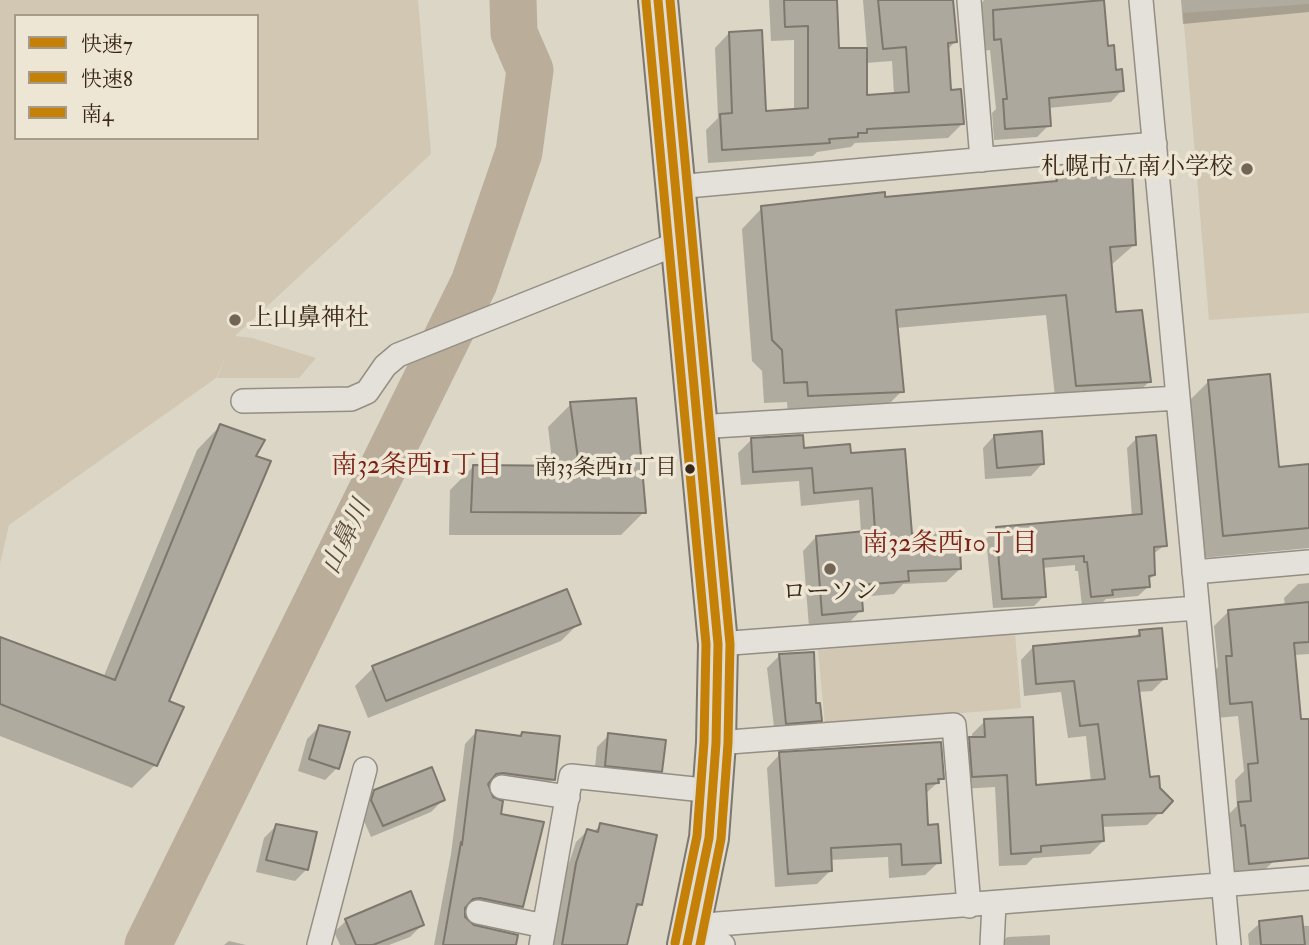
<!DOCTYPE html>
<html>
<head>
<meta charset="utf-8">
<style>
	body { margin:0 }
	#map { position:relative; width:1309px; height:945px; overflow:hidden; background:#dcd6c7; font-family:"IM FELL Double Pica","Noto Serif JP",serif }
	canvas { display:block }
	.legend { position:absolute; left:14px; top:14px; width:245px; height:126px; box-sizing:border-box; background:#eee6d5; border:2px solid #a69a89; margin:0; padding:9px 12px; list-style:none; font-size:21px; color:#3a2818 }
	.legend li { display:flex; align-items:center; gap:14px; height:35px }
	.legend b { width:35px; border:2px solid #a69a89 }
</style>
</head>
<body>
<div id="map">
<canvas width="1309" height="945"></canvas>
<ul class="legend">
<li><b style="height:9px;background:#c48007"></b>快速7</li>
<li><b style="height:9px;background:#c48007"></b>快速8</li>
<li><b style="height:9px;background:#c48007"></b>南4</li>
</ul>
</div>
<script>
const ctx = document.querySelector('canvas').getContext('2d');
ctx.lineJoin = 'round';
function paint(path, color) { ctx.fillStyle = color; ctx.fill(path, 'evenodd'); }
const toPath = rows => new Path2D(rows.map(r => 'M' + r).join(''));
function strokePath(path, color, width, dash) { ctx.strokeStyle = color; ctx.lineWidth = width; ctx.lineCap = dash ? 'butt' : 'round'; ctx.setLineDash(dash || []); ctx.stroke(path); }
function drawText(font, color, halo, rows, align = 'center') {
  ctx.font = font + ' "IM FELL Double Pica","Noto Serif JP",serif'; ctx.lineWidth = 7; ctx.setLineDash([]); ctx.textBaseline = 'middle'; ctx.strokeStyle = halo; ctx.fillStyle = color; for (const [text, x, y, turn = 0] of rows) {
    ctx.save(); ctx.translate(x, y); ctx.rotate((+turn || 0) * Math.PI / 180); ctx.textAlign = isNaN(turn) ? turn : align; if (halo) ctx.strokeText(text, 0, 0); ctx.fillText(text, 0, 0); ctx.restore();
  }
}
const green = toPath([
	[0,0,418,0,431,154,235,336,252,338,316,358,299,378,217,378,227,354,216,378,9,525,0,564],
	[16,16,257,16,257,138,16,138],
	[1309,4,1309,313,1209,320,1183,13],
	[1015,633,1021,708,825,725,818,650]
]);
const shadow = toPath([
	[769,0,835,0,837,50,867,50,863,0,951,0,955,42,946,51,949,92,963,123,948,138,855,143,851,147,817,152,813,156,708,163,706,130,718,118,715,48,729,33,764,113,794,111,794,40,771,41],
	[892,61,894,95,865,97,865,63],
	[984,0,1102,0,1107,48,1122,90,1111,102,1048,108,1049,125,1037,137,994,140,992,113,996,109,990,50,983,51,981,4],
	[1181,0,1309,0,1309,12,1183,24],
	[1057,179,1134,245,1110,266,1114,314,1149,382,1128,402,1056,406,1046,315,896,328,902,391,881,412,788,415,787,402,764,403,762,371,752,361,742,229,762,208,1052,184],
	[1209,381,1277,469,1309,466,1309,548,1201,558,1186,404],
	[571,404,644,512,621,535,449,535,450,490,473,467,553,468,548,427],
	[220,426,253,457,167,702,182,708,155,765,132,788,0,736,0,639,103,678,197,450],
	[994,436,1042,464,1031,476,985,479,983,448],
	[1137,438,1165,545,1152,555,1154,575,1147,581,1148,587,1138,596,1106,599,1101,604,1082,606,1078,571,1075,571,1075,565,1042,568,1044,596,1034,606,993,608,986,539,996,529,1132,517,1127,448],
	[752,439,849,455,910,536,960,569,946,582,903,584,894,594,860,597,861,610,848,624,809,627,803,551,816,537,861,533,859,500,801,506,799,481,741,485,738,453],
	[1309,583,1309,654,1294,655,1299,721,1309,720,1309,843,1274,861,1259,875,1235,877,1231,839,1227,839,1225,818,1237,806,1235,780,1244,771,1238,716,1217,718,1213,672,1218,667,1214,626,1228,612,1285,606,1284,598,1298,584],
	[579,623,561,641,368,718,355,686,373,668],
	[1140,632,1165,678,1152,691,1137,692,1148,779,1171,801,1147,825,1102,827,1103,841,1090,854,1033,858,1026,865,999,866,995,787,960,789,957,752,972,739,972,734,985,721,1035,786,1091,782,1086,736,1068,738,1061,692,1024,696,1021,660,1033,647,1132,639],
	[779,656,815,705,820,720,808,732,775,735,767,668],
	[319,727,337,768,325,780,298,771,307,739],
	[476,732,519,738,522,734,553,779,542,790,487,785,499,816,522,906,510,918,468,909,463,910,463,918,474,927,514,945,434,945,451,854,465,744],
	[609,735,660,771,648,783,594,777,597,747],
	[780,754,943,778,925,794,926,826,939,862,925,875,889,878,888,857,830,860,831,870,817,884,775,887,767,768],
	[375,791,443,800,431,812,371,837,360,812,363,804],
	[601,825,641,904,633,912,625,945,552,945,565,875,576,842,587,831,593,832],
	[276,826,307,869,295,881,256,872,264,838],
	[346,921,422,925,410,937,389,945,340,945,334,932],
	[1260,923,1309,926,1309,945,1249,945,1248,934],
	[1050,935,1050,945,1000,945,1007,937],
	[229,941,246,945,224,945]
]);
const river = toPath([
	[148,945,474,283,519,152,530,70,514,33,513,0]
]);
const building = toPath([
	[784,0,837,0,839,48,867,48,867,95,909,92,906,47,883,49,878,0,953,0,957,42,948,43,951,90,961,89,964,124,867,129,867,133,858,133,858,137,829,139,830,143,722,150,720,114,732,113,729,32,762,30,766,111,808,108,808,26,785,27,784,0],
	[1104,0,1108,46,1114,45,1116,70,1122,69,1124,91,1049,98,1051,126,1005,129,1003,99,1007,99,1001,39,994,40,993,10,1104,0],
	[1132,171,1136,245,1110,247,1116,312,1142,310,1151,382,1076,386,1066,295,896,310,904,392,808,396,807,382,784,383,782,350,772,340,761,206,885,192,885,197,1057,181,1056,177,1132,171],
	[1270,374,1279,467,1309,464,1309,528,1223,536,1208,380,1270,374],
	[636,398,646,513,471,512,473,465,579,466,570,402,636,398],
	[220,424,265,440,256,456,271,461,169,701,184,707,157,766,0,704,0,637,115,680,220,424],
	[1042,431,1044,464,997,468,994,435,1042,431],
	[803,435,804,448,850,444,851,453,905,449,912,534,959,530,961,569,908,571,909,581,861,585,863,611,822,615,816,536,875,530,872,488,814,493,812,468,753,472,751,438,803,435],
	[1156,435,1167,546,1154,547,1155,575,1149,576,1150,587,1112,590,1113,595,1091,597,1087,562,1084,562,1084,556,1043,559,1046,597,1002,599,996,527,1142,514,1136,437,1156,435],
	[567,589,581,624,386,701,372,666,567,589],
	[1309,602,1309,642,1294,643,1301,719,1309,719,1309,858,1249,864,1245,825,1241,826,1238,802,1251,801,1248,764,1258,763,1252,702,1230,704,1226,656,1232,656,1228,610,1309,602],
	[1162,628,1167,679,1138,681,1150,777,1159,776,1160,788,1173,801,1162,813,1102,815,1104,841,1041,846,1041,852,1011,854,1007,775,972,777,969,737,985,737,984,719,1033,717,1036,785,1105,779,1098,724,1080,726,1074,681,1036,684,1033,646,1140,636,1139,630,1162,628],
	[814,652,816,703,820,703,822,721,786,724,779,654,814,652],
	[319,725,350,732,339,769,309,759,319,725],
	[476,730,521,736,522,732,560,736,555,780,503,773,496,774,488,784,493,797,503,801,501,814,544,822,523,907,480,898,473,899,465,908,465,917,474,925,518,935,516,945,443,945,461,842,462,845,476,730],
	[608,733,666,740,662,772,605,766,608,733],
	[941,742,944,779,938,779,939,783,926,784,928,825,938,824,941,863,902,865,901,844,831,848,832,871,788,874,779,752,941,742],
	[432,767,445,800,383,826,371,800,374,790,432,767],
	[600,823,657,835,642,905,637,904,627,945,562,945,576,863,587,829,598,832,600,823],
	[276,824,317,832,308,870,266,860,276,824],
	[411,891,424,925,373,945,356,945,345,919,411,891],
	[1302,916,1305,945,1261,945,1259,921,1302,916]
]);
const minor = toPath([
	[969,0,982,160],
	[1141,0,1229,945],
	[676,187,1155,144],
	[243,401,351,399,367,392,385,366,398,355,681,242],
	[697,427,1178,398],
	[1194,572,1309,562],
	[718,644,1197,608],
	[716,743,954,725,969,906],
	[502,787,568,797],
	[478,912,544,926],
	[692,926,1309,878],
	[692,926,723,945],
	[319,945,365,769],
	[541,945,571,776,713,791],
	[992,945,994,904]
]);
const trunk = toPath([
	[658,0,718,644,716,743,709,838,687,945]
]);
const bus1 = toPath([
	[658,0,718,644,716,743,709,838,687,945]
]);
const bus2 = toPath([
	[646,1,706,644,704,742,697,836,675,943]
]);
const bus3 = toPath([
	[670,0,730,644,728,743,721,839,700,945]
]);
const markers = [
	[1247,169,7,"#736555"],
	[235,320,7,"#736555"],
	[690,469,6,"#3a2818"],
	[830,569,7,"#736555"]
];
const busNames = [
	["南33条西11丁目",677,469]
];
const poiNames = [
	["札幌市立南小学校",1233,169],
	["上山鼻神社",249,320,"left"],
	["ローソン",830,594,"center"]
];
const neighbourhoodNames = [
	["南32条西11丁目",417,467],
	["南32条西10丁目",950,545]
];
const waterNames = [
	["山鼻川",348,538,-64]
];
paint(green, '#d1c7b3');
paint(shadow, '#0003');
strokePath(river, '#baae9a', 47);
paint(building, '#ada89d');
strokePath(building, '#7d776d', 2);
strokePath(minor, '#948e84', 26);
strokePath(trunk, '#7d776d', 42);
strokePath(minor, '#e4e1da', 23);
strokePath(trunk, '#dfdcd4', 38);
strokePath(bus1, '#c48007', 9);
strokePath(bus2, '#c48007', 9);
strokePath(bus3, '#c48007', 9);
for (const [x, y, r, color] of markers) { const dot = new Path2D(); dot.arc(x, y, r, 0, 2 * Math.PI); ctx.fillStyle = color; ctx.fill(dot); strokePath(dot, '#eee6d5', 2.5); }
drawText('22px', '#3a2818', '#eee6d5', busNames, 'right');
drawText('24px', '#3a2818', '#eee6d5', poiNames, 'right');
drawText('26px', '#7a1f14', '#eee6d5', neighbourhoodNames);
drawText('italic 26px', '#5c4b39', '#eee6d5', waterNames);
</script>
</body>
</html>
